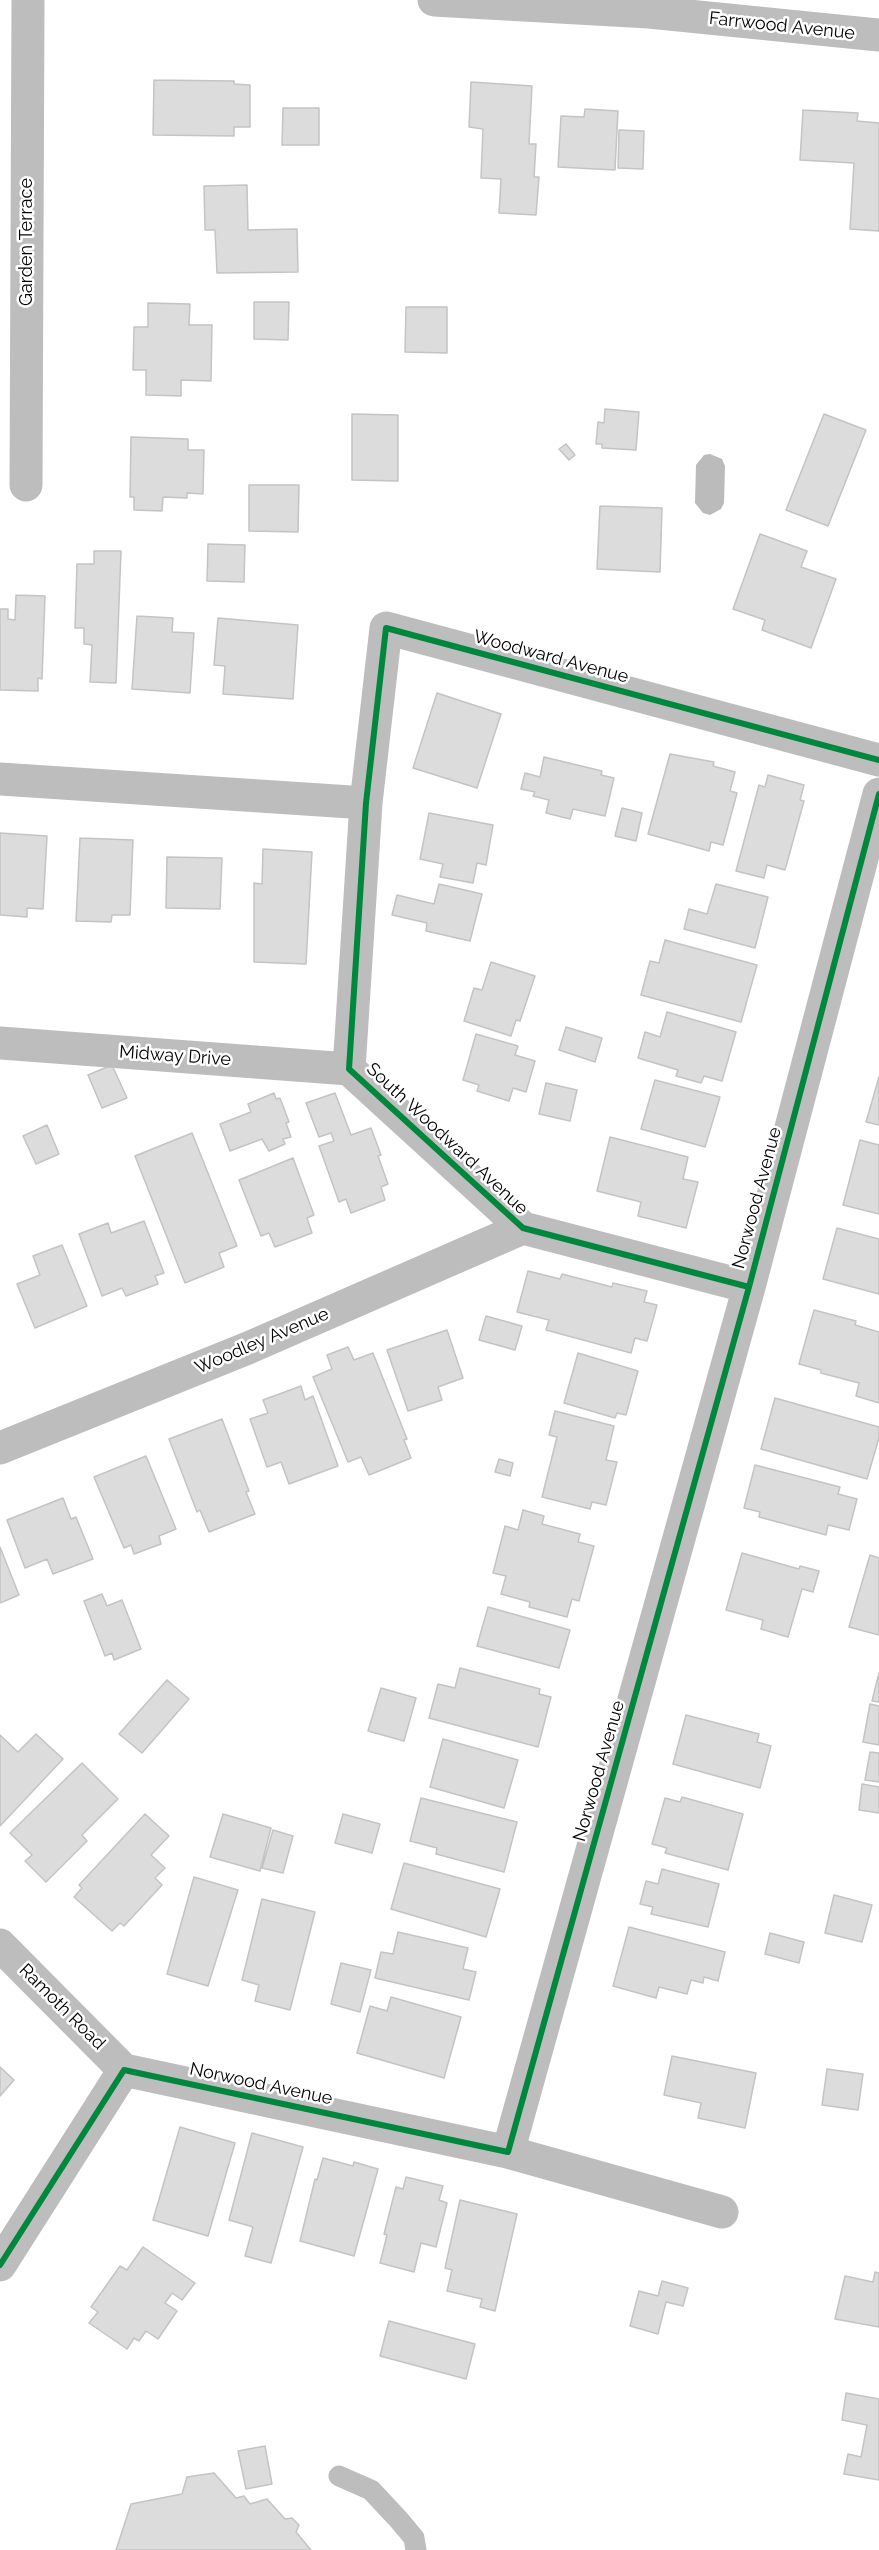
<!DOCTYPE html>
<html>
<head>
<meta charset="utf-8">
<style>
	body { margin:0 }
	canvas { display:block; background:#fff }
</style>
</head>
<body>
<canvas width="879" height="2550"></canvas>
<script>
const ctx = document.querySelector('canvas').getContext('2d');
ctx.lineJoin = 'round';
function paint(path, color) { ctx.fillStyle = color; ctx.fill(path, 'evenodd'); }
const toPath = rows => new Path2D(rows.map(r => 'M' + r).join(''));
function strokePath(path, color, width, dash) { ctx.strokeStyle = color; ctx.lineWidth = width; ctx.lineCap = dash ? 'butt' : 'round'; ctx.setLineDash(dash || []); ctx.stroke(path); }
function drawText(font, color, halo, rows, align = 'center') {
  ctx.font = font + ' Raleway,sans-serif'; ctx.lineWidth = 5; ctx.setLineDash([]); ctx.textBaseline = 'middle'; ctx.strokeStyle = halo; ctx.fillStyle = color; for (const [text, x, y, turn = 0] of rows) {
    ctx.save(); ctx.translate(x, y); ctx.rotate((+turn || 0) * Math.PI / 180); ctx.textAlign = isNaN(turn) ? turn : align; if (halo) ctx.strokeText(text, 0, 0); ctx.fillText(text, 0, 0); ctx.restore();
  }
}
const water = toPath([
	[710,454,722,459,725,466,724,503,721,509,710,515,703,513,695,503,696,465,704,455]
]);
const building = toPath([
	[154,80,234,81,234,84,250,85,250,127,234,127,234,136,153,135,154,80],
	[471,82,532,86,529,144,536,144,534,177,539,177,536,215,499,213,501,179,481,178,483,129,469,127,471,82],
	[283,108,319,108,319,145,282,145,283,108],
	[585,109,618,111,615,170,558,167,561,116,584,117,585,109],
	[803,110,858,113,857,121,879,123,879,231,850,229,854,163,800,160,803,110],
	[619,130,644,131,643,169,618,168,619,130],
	[247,185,248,230,297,229,298,272,217,273,215,230,205,230,204,186,247,185],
	[254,302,289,302,288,340,254,339,254,302],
	[148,303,190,304,189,325,212,325,211,381,181,380,181,396,146,395,146,370,133,370,134,327,148,327,148,303],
	[406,307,447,307,447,353,405,352,406,307],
	[605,409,639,412,636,450,602,448,602,444,596,444,598,422,604,423,605,409],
	[352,414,398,415,398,481,352,480,352,414],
	[824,414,866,430,828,526,786,510,824,414],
	[131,437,188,439,188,450,204,450,203,494,187,493,187,498,163,497,162,511,134,510,134,497,130,497,131,437],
	[566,444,575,455,569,460,559,449,566,444],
	[249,485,299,485,298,532,249,531,249,485],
	[600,506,662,508,660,572,597,569,600,506],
	[760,534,807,551,801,567,836,579,811,648,762,630,765,620,733,609,760,534],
	[208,544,245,545,244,582,207,581,208,544],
	[94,551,121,551,116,683,90,682,92,645,84,644,84,628,75,628,77,564,94,564,94,551],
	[16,595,45,596,42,679,38,678,38,691,0,690,0,609,8,609,8,619,15,620,16,595],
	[137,616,173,618,172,632,194,633,190,693,132,689,137,616],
	[218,618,298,625,293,699,223,694,225,666,214,665,218,618],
	[437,693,501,714,477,788,413,768,437,693],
	[670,754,714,762,713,766,735,772,730,791,737,793,723,845,711,842,709,851,648,834,670,754],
	[544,757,602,771,601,775,614,778,605,816,573,809,570,819,546,813,549,800,533,796,535,792,521,789,525,773,540,777,544,757],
	[768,775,804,785,800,800,804,801,785,870,767,865,764,878,736,871,759,785,765,787,768,775],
	[622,808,642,813,636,841,615,836,622,808],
	[429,813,493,825,486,865,477,863,473,883,440,877,443,864,420,859,429,813],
	[0,833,47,836,43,909,27,908,27,917,0,915,0,833],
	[80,838,133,840,130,915,112,915,111,922,76,921,80,838],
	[263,849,312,852,306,964,254,962,254,883,262,884,263,849],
	[167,857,222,858,220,909,166,908,167,857],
	[439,884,482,894,470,941,426,931,427,923,392,915,397,895,434,904,439,884],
	[716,884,768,897,755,948,684,929,689,909,707,914,716,884],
	[665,940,757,965,741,1022,641,995,650,961,659,963,665,940],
	[491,962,535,976,520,1021,516,1020,511,1036,464,1021,474,988,482,990,491,962],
	[667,1012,736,1032,722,1081,704,1076,701,1083,676,1076,678,1070,638,1058,645,1032,660,1037,667,1012],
	[566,1027,602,1038,595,1062,559,1050,566,1027],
	[476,1034,518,1046,515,1055,535,1061,526,1092,513,1088,509,1101,477,1091,479,1085,463,1080,476,1034],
	[112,1065,127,1098,102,1108,88,1075,112,1065],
	[879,1077,879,1125,866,1122,879,1077],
	[655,1080,720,1097,705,1147,641,1129,655,1080],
	[546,1083,577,1090,570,1121,539,1114,546,1083],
	[274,1093,276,1099,280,1098,289,1122,286,1123,291,1137,283,1139,285,1144,269,1151,262,1139,230,1151,220,1124,251,1112,248,1104,274,1093],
	[335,1093,351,1135,371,1128,381,1155,378,1156,388,1184,381,1187,385,1200,351,1213,346,1199,339,1202,319,1146,334,1141,331,1133,319,1137,306,1103,335,1093],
	[47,1125,59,1154,36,1164,23,1136,47,1125],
	[192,1133,237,1246,219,1253,224,1267,185,1283,135,1156,192,1133],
	[610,1137,688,1157,683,1179,698,1182,686,1228,638,1216,641,1202,597,1191,610,1137],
	[860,1140,879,1145,879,1214,843,1205,860,1140],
	[293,1158,314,1215,307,1218,312,1233,275,1247,269,1233,261,1236,239,1180,293,1158],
	[144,1221,164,1273,155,1276,158,1284,126,1296,122,1288,102,1296,79,1234,108,1223,111,1233,144,1221],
	[837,1228,879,1239,879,1294,823,1279,837,1228],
	[62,1245,87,1306,35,1328,17,1284,40,1275,33,1256,62,1245],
	[528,1271,560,1279,562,1274,612,1287,613,1283,647,1291,644,1302,657,1305,647,1341,635,1338,631,1353,546,1330,549,1320,517,1312,528,1271],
	[814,1310,856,1321,855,1325,879,1332,879,1403,856,1396,859,1383,821,1373,821,1370,799,1364,814,1310],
	[486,1316,522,1326,515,1350,479,1340,486,1316],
	[447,1330,463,1378,438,1387,442,1400,408,1411,387,1350,447,1330],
	[348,1347,354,1360,373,1353,407,1439,404,1440,411,1458,369,1475,361,1457,348,1462,313,1377,332,1369,327,1355,348,1347],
	[578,1353,638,1371,626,1415,617,1413,615,1418,564,1403,578,1353],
	[301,1386,305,1400,313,1396,338,1466,289,1484,281,1462,267,1467,250,1419,268,1413,263,1400,301,1386],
	[775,1398,879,1427,879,1438,867,1479,761,1449,775,1398],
	[555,1411,614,1426,606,1460,617,1462,606,1505,592,1502,590,1509,542,1497,557,1437,549,1435,555,1411],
	[222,1419,249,1491,246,1492,255,1514,209,1532,200,1510,197,1512,169,1439,222,1419],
	[146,1456,176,1529,159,1536,161,1544,134,1554,131,1545,124,1548,94,1477,146,1456],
	[499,1459,513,1463,510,1476,495,1472,499,1459],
	[755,1465,840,1487,838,1494,857,1499,849,1530,828,1525,826,1535,759,1517,760,1512,744,1508,755,1465],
	[63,1498,71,1519,76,1517,93,1559,53,1574,47,1559,25,1568,7,1520,63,1498],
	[523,1510,544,1516,542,1524,580,1534,578,1542,594,1546,579,1601,572,1599,567,1617,529,1607,530,1602,501,1594,506,1576,493,1573,505,1526,518,1530,523,1510],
	[0,1547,19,1595,0,1603,0,1547],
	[742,1553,799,1569,800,1566,819,1571,813,1592,802,1589,788,1637,761,1629,763,1620,726,1610,742,1553],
	[870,1555,879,1558,879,1635,849,1627,870,1555],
	[102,1594,107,1606,122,1600,141,1649,114,1660,112,1653,105,1656,84,1601,102,1594],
	[488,1607,570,1630,559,1668,477,1646,488,1607],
	[460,1668,540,1689,539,1694,551,1697,538,1747,429,1718,438,1684,455,1688,460,1668],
	[879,1673,879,1702,872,1701,879,1673],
	[167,1680,189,1699,142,1753,119,1734,167,1680],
	[381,1688,416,1698,404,1741,368,1731,381,1688],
	[870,1704,879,1706,879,1745,863,1742,870,1704],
	[686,1715,759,1734,757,1742,771,1746,760,1788,673,1764,686,1715],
	[36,1734,63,1759,0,1826,0,1735,18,1752,36,1734],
	[443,1739,518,1760,504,1808,430,1787,443,1739],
	[870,1752,879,1753,879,1782,865,1780,870,1752],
	[82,1763,118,1799,82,1835,87,1841,46,1882,25,1861,32,1855,10,1833,82,1763],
	[862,1784,879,1787,879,1813,859,1810,862,1784],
	[682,1797,743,1814,728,1870,665,1853,667,1848,652,1844,665,1798,680,1802,682,1797],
	[421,1798,517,1822,504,1872,436,1854,437,1848,410,1841,421,1798],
	[145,1814,169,1836,151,1855,165,1868,155,1878,162,1885,124,1926,120,1923,112,1931,74,1897,82,1888,79,1885,145,1814],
	[223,1814,271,1828,260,1871,210,1857,223,1814],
	[343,1814,380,1824,372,1853,335,1843,343,1814],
	[273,1830,293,1836,283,1873,262,1868,273,1830],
	[404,1863,500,1889,486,1937,391,1909,404,1863],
	[662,1869,719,1884,708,1927,651,1914,653,1907,640,1904,646,1881,658,1884,662,1869],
	[194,1877,238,1890,208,1986,167,1974,194,1877],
	[834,1895,872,1905,862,1942,825,1933,834,1895],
	[262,1899,315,1912,290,2010,255,2001,259,1985,242,1980,262,1899],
	[629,1927,725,1952,718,1981,704,1977,703,1983,691,1980,687,1994,659,1987,656,1998,613,1986,629,1927],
	[398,1932,468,1948,463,1969,476,1972,469,2000,375,1978,381,1952,393,1954,398,1932],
	[770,1933,804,1942,799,1963,765,1954,770,1933],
	[341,1963,371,1970,360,2012,331,2004,341,1963],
	[391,1997,461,2017,444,2078,357,2053,370,2006,387,2011,391,1997],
	[672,2056,756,2073,745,2128,698,2118,701,2103,664,2095,672,2056],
	[0,2067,14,2080,0,2096,0,2067],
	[827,2069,863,2074,858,2110,822,2105,827,2069],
	[180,2127,235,2143,208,2236,153,2220,180,2127],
	[252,2133,303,2147,271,2263,245,2256,253,2227,229,2220,252,2133],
	[323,2158,353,2166,354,2162,378,2169,354,2256,300,2241,315,2179,317,2180,323,2158],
	[406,2177,443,2186,439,2200,447,2203,436,2247,421,2243,414,2272,380,2263,387,2235,384,2234,396,2187,403,2189,406,2177],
	[460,2200,517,2214,495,2311,480,2307,482,2299,447,2291,452,2270,445,2268,460,2200],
	[143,2247,195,2283,182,2300,172,2293,165,2303,177,2311,158,2339,146,2331,139,2341,134,2338,127,2349,89,2323,98,2312,91,2307,120,2266,127,2270,143,2247],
	[875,2272,879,2273,879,2327,835,2319,845,2276,873,2282,875,2272],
	[662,2281,688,2288,683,2306,666,2302,658,2334,630,2326,639,2291,658,2296,662,2281],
	[389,2321,475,2344,466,2379,380,2356,389,2321],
	[846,2393,879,2399,879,2480,844,2474,848,2454,861,2457,867,2425,842,2420,846,2393],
	[265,2446,272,2484,246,2489,238,2451,265,2446],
	[214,2473,236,2498,244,2496,250,2504,267,2499,285,2519,292,2518,299,2525,296,2532,311,2550,116,2550,131,2504,182,2494,187,2477,214,2473]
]);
const service = toPath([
	[339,2476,371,2490,399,2520,414,2538,416,2550]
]);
const minor = toPath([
	[434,0,649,12,879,35],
	[26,485,28,0],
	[0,779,366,803],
	[0,1043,349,1069],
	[749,1287,523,1228,349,1069,366,803,386,628,879,760],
	[0,1448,248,1348,523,1228],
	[0,1945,124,2070],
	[508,2152,722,2212],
	[0,2265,124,2070,508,2152,749,1287,879,794]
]);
const cycleway = toPath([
	[749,1287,523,1228,349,1069,366,803,386,628,879,760],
	[0,2265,124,2070,508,2152,749,1287,879,794]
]);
const streetNames = [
	["Farrwood Avenue",782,26,6],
	["Garden Terrace",27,242,-90],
	["Woodward Avenue",551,657,15],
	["Midway Drive",175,1056,4],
	["South Woodward Avenue",447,1139,43],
	["Norwood Avenue",757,1198,-75],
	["Woodley Avenue",262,1341,-23],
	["Norwood Avenue",599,1771,-74],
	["Ramoth Road",62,2007,45],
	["Norwood Avenue",261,2084,12]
];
paint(water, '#bbb');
paint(building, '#dcdcdc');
strokePath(building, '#c4c4c4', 1.5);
strokePath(service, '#bdbdbd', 21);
strokePath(minor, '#bdbdbd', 33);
strokePath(cycleway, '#00873e', 6);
drawText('18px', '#000', '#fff', streetNames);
</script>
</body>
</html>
